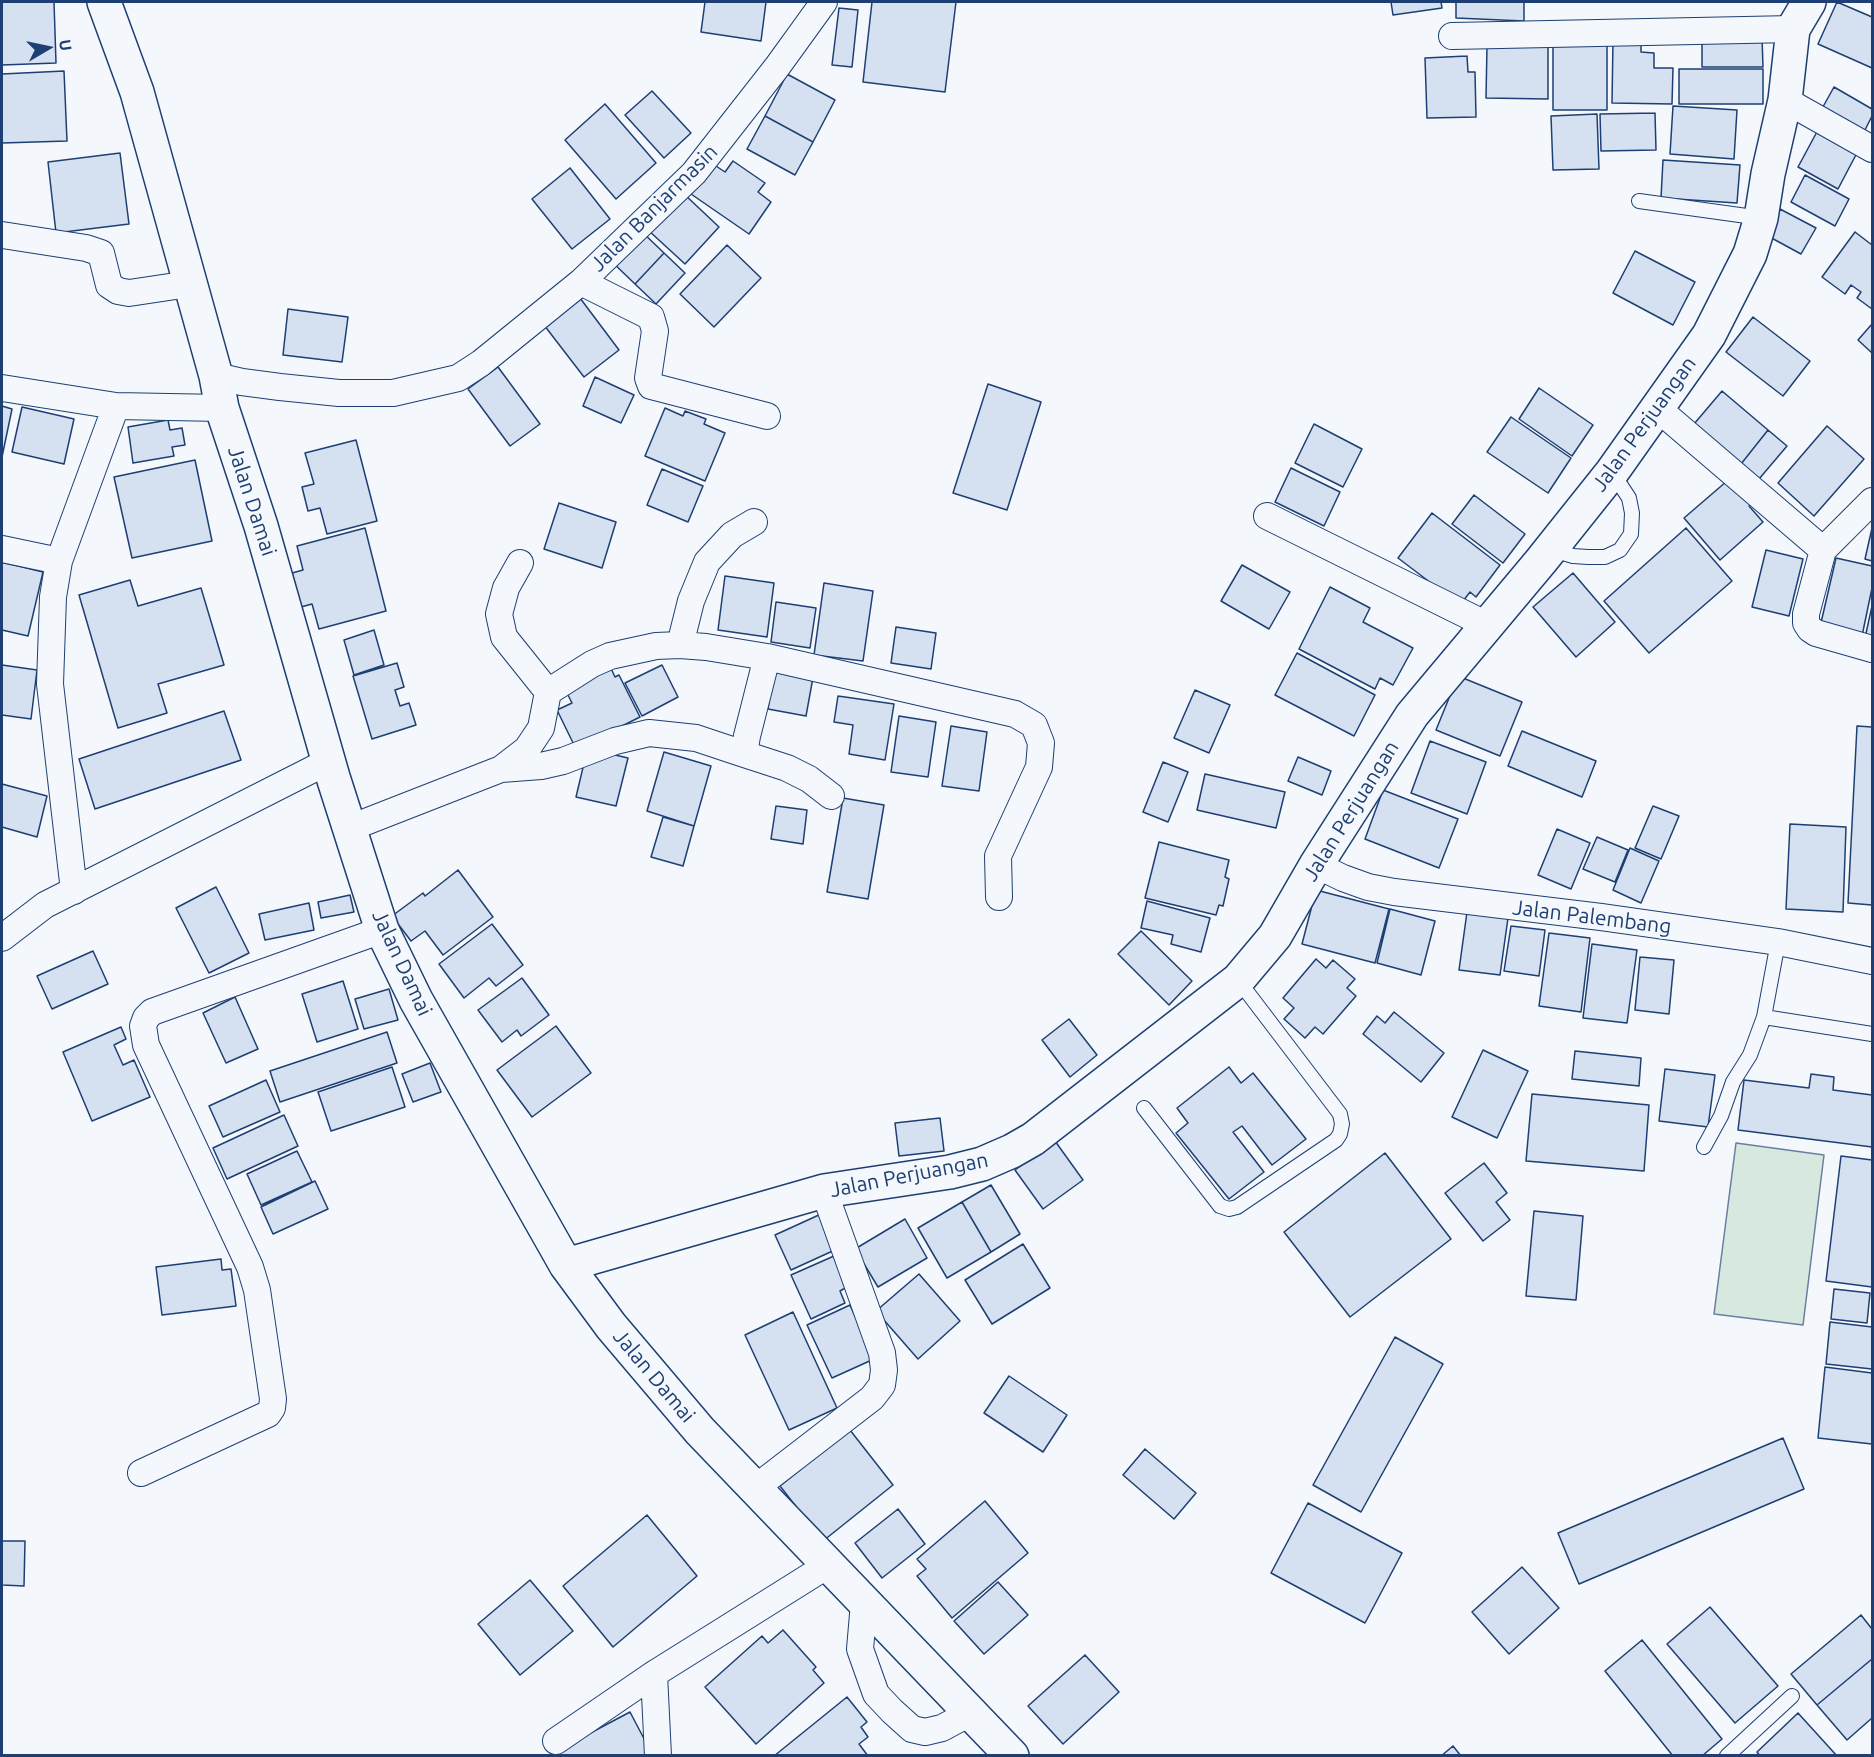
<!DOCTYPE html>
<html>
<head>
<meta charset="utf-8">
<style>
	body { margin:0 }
	#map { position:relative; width:1874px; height:1757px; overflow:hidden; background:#f4f7fb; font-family:Ubuntu,sans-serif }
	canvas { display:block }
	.frame { position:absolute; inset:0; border:3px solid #1d3f73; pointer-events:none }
	.north { position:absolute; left:18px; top:18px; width:60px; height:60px; -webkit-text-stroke:4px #f4f7fb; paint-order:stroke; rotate:81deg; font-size:16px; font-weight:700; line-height:24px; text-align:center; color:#1d3f73 }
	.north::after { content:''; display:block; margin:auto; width:21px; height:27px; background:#1d3f73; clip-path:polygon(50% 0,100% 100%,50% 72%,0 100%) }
</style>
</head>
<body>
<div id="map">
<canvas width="1874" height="1757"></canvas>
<div class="frame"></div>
<div class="north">U</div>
</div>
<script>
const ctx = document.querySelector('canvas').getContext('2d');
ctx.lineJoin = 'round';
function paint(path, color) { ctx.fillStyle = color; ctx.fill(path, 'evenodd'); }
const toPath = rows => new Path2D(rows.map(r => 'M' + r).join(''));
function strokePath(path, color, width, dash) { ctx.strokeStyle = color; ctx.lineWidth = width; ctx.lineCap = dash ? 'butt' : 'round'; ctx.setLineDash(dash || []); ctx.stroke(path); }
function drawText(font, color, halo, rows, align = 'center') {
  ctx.font = font + ' Ubuntu,sans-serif'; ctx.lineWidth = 4.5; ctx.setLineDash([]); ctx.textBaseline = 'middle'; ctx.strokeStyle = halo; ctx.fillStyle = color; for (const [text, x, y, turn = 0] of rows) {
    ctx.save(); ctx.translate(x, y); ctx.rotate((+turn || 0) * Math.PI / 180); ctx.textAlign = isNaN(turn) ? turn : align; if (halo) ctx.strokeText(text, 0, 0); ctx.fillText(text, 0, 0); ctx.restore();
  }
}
const green = toPath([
	[1736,1143,1824,1155,1803,1325,1714,1314,1736,1143]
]);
const building = toPath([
	[2,2,54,2,56,63,2,65,2,2],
	[705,2,766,2,761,41,701,32,705,2],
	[872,2,956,2,945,92,863,82,872,2],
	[1391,2,1441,2,1442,8,1393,15,1391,2],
	[1456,2,1524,2,1524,21,1456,18,1456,2],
	[1837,2,1872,17,1872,68,1818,44,1837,2],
	[839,8,858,10,852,67,832,65,839,8],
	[1702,37,1762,37,1763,67,1702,67,1702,37],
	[1613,40,1641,40,1641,52,1654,53,1654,68,1673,68,1672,104,1612,103,1613,40],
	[1607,43,1607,110,1553,110,1553,44,1607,43],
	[1487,46,1548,47,1548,99,1486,98,1487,46],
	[1467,56,1468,72,1475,72,1476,117,1427,118,1425,58,1467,56],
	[1679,69,1763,69,1763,104,1679,104,1679,69],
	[64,71,67,141,2,143,2,74,64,71],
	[787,74,835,100,813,142,765,116,787,74],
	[1834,87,1872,109,1872,116,1861,138,1819,114,1834,87],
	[652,91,691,133,664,158,625,115,652,91],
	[605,104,656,163,616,199,565,140,605,104],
	[1673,106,1737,110,1734,159,1670,154,1673,106],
	[1655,113,1656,150,1601,151,1600,114,1655,113],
	[1597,114,1599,169,1553,170,1551,116,1597,114],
	[765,116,813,142,795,175,747,149,765,116],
	[1819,128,1859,149,1838,189,1798,167,1819,128],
	[120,153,129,224,56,233,48,162,120,153],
	[1663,160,1740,165,1737,203,1661,198,1663,160],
	[733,161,765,183,758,192,771,202,749,234,691,194,713,164,725,172,733,161],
	[570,168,610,219,572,249,532,199,570,168],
	[1805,175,1849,199,1835,226,1791,202,1805,175],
	[683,193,719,227,685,264,648,230,683,193],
	[1780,209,1816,228,1801,254,1766,235,1780,209],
	[638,228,664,253,635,284,609,259,638,228],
	[1855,232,1872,245,1872,309,1857,298,1861,292,1851,285,1845,294,1822,277,1855,232],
	[727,245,761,278,714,327,680,294,727,245],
	[1635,251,1695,282,1673,325,1613,293,1635,251],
	[664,253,685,273,656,304,635,284,664,253],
	[580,298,619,350,584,377,544,325,580,298],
	[288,309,348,317,342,362,283,355,288,309],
	[1753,317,1810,361,1783,396,1726,352,1753,317],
	[1872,324,1872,353,1858,340,1872,324],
	[498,367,540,424,510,446,468,389,498,367],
	[595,377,634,395,621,423,583,406,595,377],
	[988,384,1041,402,1007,510,953,493,988,384],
	[1539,388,1593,425,1572,456,1519,419,1539,388],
	[1722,391,1768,430,1741,464,1694,424,1722,391],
	[2,406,12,409,2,457,2,406],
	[22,407,74,419,64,464,12,452,22,407],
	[665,408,683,416,685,411,706,419,704,424,725,433,705,481,645,456,665,408],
	[1511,417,1571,458,1548,493,1487,452,1511,417],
	[168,420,170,430,182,428,185,445,172,447,174,456,133,463,128,427,168,420],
	[1314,424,1362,449,1343,487,1295,463,1314,424],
	[1827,426,1864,459,1814,516,1778,483,1827,426],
	[1768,430,1787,446,1759,479,1741,464,1768,430],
	[356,440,377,521,327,534,320,508,308,511,302,487,314,484,305,453,356,440],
	[195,460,212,541,132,558,114,477,195,460],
	[1291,468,1340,492,1324,526,1275,502,1291,468],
	[662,469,703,486,688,522,647,505,662,469],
	[1734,475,1756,501,1749,506,1763,522,1720,560,1684,518,1734,475],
	[1474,495,1525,534,1503,563,1452,524,1474,495],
	[559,503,616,522,602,568,544,549,559,503],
	[1432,513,1500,565,1476,597,1470,592,1460,605,1398,558,1432,513],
	[365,528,386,611,319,629,312,604,301,607,292,573,303,570,297,546,365,528],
	[1686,528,1732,581,1649,653,1604,601,1686,528],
	[1872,528,1872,561,1865,559,1872,528],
	[1766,550,1803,559,1789,616,1752,607,1766,550],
	[1836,558,1872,566,1872,588,1862,636,1820,627,1836,558],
	[2,562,43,572,28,636,2,630,2,562],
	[1242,565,1290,592,1269,629,1221,601,1242,565],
	[1573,573,1615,622,1576,657,1533,607,1573,573],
	[725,576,774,583,767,637,718,630,725,576],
	[130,580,138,606,201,588,224,665,158,684,167,713,118,728,79,595,130,580],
	[824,583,873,591,863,661,814,655,824,583],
	[1330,587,1370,608,1363,622,1413,648,1393,685,1380,678,1375,689,1299,649,1330,587],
	[776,602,816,608,810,648,771,642,776,602],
	[1872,606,1872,639,1865,638,1872,606],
	[896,627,936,633,931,669,891,663,896,627],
	[374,630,384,665,354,675,344,640,374,630],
	[1297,653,1375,695,1354,736,1275,695,1297,653],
	[397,663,404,687,395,690,400,706,409,703,416,725,372,739,353,676,397,663],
	[2,665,37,670,31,719,2,715,2,665],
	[662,665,678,697,642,716,625,683,662,665],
	[775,665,814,672,806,716,768,709,775,665],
	[610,666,615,677,619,675,640,717,576,749,557,710,572,703,565,689,610,666],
	[1458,676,1522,702,1500,756,1436,730,1458,676],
	[1195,690,1230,705,1209,753,1174,738,1195,690],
	[838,696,894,704,885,760,849,754,853,725,834,722,838,696],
	[224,711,241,760,95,809,79,759,224,711],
	[899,716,936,722,928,777,891,772,899,716],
	[951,726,987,732,979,791,942,786,951,726],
	[1857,726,1872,727,1872,905,1848,903,1857,726],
	[1522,731,1596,761,1582,797,1508,766,1522,731],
	[1430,741,1486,762,1467,814,1411,793,1430,741],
	[598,751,628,758,616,806,576,797,585,759,598,751],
	[664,752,711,766,694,826,647,811,664,752],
	[1298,757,1331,771,1322,795,1288,781,1298,757],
	[1163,762,1188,772,1168,822,1143,812,1163,762],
	[1205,774,1285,792,1276,828,1197,810,1205,774],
	[2,784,47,796,37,837,2,827,2,784],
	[1383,790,1458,819,1439,868,1365,839,1383,790],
	[843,798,884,805,868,899,827,892,843,798],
	[776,806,807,810,803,844,771,839,776,806],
	[1653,806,1679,816,1661,859,1635,848,1653,806],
	[663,817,694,826,683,866,651,857,663,817],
	[1790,824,1846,827,1843,912,1786,909,1790,824],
	[1557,829,1590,843,1571,889,1538,875,1557,829],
	[1597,837,1628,850,1615,882,1583,869,1597,837],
	[1159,842,1229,860,1225,877,1229,879,1223,906,1219,905,1216,915,1145,898,1159,842],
	[1630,848,1659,861,1641,903,1613,890,1630,848],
	[458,870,493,917,443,955,425,931,411,941,392,916,423,893,425,896,458,870],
	[216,887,249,953,209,973,176,908,216,887],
	[1316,890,1389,909,1375,963,1302,944,1316,890],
	[350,895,354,912,321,918,318,902,350,895],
	[1147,901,1210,918,1201,952,1171,944,1173,935,1141,928,1147,901],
	[309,903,314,930,265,940,259,914,309,903],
	[1390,909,1435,921,1421,975,1377,963,1390,909],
	[1467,912,1508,918,1500,975,1459,970,1467,912],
	[492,924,523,965,496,986,489,978,464,998,439,964,492,924],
	[1511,926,1545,930,1539,976,1504,971,1511,926],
	[1141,931,1192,981,1169,1005,1118,954,1141,931],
	[1549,933,1590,938,1581,1012,1539,1006,1549,933],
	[1592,944,1637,950,1627,1023,1583,1018,1592,944],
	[93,951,108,984,52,1009,37,976,93,951],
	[1640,957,1674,960,1669,1014,1635,1010,1640,957],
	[1316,959,1326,968,1333,960,1355,979,1347,988,1356,996,1323,1034,1315,1027,1305,1038,1284,1019,1294,1008,1283,998,1316,959],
	[522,978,549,1015,521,1036,517,1030,502,1042,478,1010,522,978],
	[343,981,358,1029,317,1042,302,994,343,981],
	[389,989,398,1020,364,1029,355,999,389,989],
	[235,997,258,1049,226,1063,203,1013,235,997],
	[1394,1012,1444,1053,1421,1082,1363,1034,1377,1016,1385,1023,1394,1012],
	[1069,1019,1097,1055,1070,1077,1042,1040,1069,1019],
	[556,1026,591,1073,532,1117,497,1070,556,1026],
	[121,1027,126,1039,114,1045,123,1065,134,1060,150,1097,92,1121,63,1052,121,1027],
	[387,1032,397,1063,280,1102,270,1071,387,1032],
	[1483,1050,1528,1071,1497,1138,1452,1117,1483,1050],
	[1575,1051,1641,1058,1639,1086,1572,1079,1575,1051],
	[430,1063,441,1092,413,1102,402,1074,430,1063],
	[392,1067,405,1107,331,1131,318,1092,392,1067],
	[1229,1067,1241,1083,1253,1073,1306,1139,1272,1165,1242,1126,1233,1132,1264,1172,1229,1199,1176,1133,1188,1123,1177,1108,1229,1067],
	[1665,1069,1715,1075,1708,1127,1659,1121,1665,1069],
	[1811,1074,1834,1077,1833,1090,1872,1095,1872,1147,1738,1130,1744,1080,1809,1088,1811,1074],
	[266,1080,280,1112,223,1137,209,1106,266,1080],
	[1532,1094,1649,1105,1644,1171,1526,1161,1532,1094],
	[284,1115,298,1146,227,1179,213,1148,284,1115],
	[940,1118,944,1151,899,1156,895,1123,940,1118],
	[1055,1141,1083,1180,1043,1209,1015,1170,1055,1141],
	[297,1151,312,1182,261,1205,247,1174,297,1151],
	[1385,1153,1451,1239,1350,1317,1284,1232,1385,1153],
	[1841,1156,1872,1160,1872,1287,1826,1281,1841,1156],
	[1484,1163,1507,1193,1496,1202,1510,1220,1483,1241,1445,1193,1484,1163],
	[315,1181,328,1209,273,1234,261,1207,315,1181],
	[991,1185,1020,1234,991,1252,962,1202,991,1185],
	[962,1202,991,1252,947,1278,918,1228,962,1202],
	[1534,1211,1583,1216,1576,1300,1526,1296,1534,1211],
	[821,1214,837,1249,791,1270,775,1235,821,1214],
	[905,1219,927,1258,878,1287,855,1249,905,1219],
	[1023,1244,1050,1288,992,1324,965,1280,1023,1244],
	[834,1256,847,1287,840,1291,845,1303,811,1319,791,1275,834,1256],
	[221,1259,222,1270,231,1269,236,1306,162,1315,156,1267,221,1259],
	[919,1274,960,1321,918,1359,876,1311,919,1274],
	[1834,1289,1870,1293,1867,1323,1831,1319,1834,1289],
	[850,1305,874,1359,832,1378,807,1325,850,1305],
	[793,1312,837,1408,789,1430,745,1335,793,1312],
	[1830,1322,1872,1327,1872,1369,1826,1364,1830,1322],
	[1395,1337,1443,1364,1361,1512,1313,1485,1395,1337],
	[1825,1367,1872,1373,1872,1444,1818,1438,1825,1367],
	[1009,1376,1067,1415,1043,1452,984,1413,1009,1376],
	[850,1430,893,1485,823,1541,780,1486,850,1430],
	[1783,1438,1804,1489,1579,1584,1558,1533,1783,1438],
	[1145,1449,1196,1493,1174,1519,1123,1475,1145,1449],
	[985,1501,1028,1553,952,1618,917,1576,926,1569,917,1559,985,1501],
	[1308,1503,1402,1553,1365,1623,1271,1573,1308,1503],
	[898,1509,925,1544,882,1578,855,1543,898,1509],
	[647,1515,697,1576,613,1647,563,1586,647,1515],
	[2,1541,25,1541,24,1586,2,1585,2,1541],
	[1522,1567,1559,1608,1509,1654,1472,1612,1522,1567],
	[530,1580,573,1631,520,1675,478,1624,530,1580],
	[998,1582,1028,1615,984,1654,954,1621,998,1582],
	[1710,1607,1778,1686,1735,1723,1667,1644,1710,1607],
	[1861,1615,1872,1629,1872,1659,1817,1705,1791,1674,1861,1615],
	[783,1630,816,1667,813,1670,824,1683,756,1744,705,1687,762,1636,768,1643,783,1630],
	[1642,1640,1722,1739,1702,1756,1673,1756,1605,1671,1642,1640],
	[1085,1655,1119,1692,1063,1744,1028,1706,1085,1655],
	[1872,1659,1872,1718,1847,1740,1817,1705,1872,1659],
	[847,1697,867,1722,861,1727,868,1737,859,1744,868,1756,774,1756,847,1697],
	[630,1712,651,1752,643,1756,547,1756,630,1712],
	[1798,1713,1837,1756,1760,1756,1757,1752,1798,1713],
	[1453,1746,1461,1756,1441,1756,1453,1746]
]);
const lane = toPath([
	[1639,201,1761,218],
	[1550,549,1573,556,1588,557,1605,557,1620,550,1631,534,1632,513,1629,498,1612,472],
	[1764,1017,1872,1034],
	[1144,1108,1220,1206,1229,1209,1237,1207,1336,1140,1340,1134,1342,1124,1340,1114,1238,980],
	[1704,1147,1721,1116,1733,1082,1750,1055,1764,1017,1778,942],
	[1727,1756,1792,1696]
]);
const street = toPath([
	[1452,36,1793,29],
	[1785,100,1872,149],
	[2,235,86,248,101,253,109,285,118,291,129,293,189,284],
	[581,282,651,317,655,331,648,378,651,386,767,416],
	[216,376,242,382,280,387,339,393,393,393,458,378,481,363,581,282,694,173,777,67,824,2],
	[2,388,116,406,222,408],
	[1657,408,1823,550,1806,614,1806,623,1810,629,1816,633,1872,649],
	[1267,516,1487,625],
	[2,549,59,561],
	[1823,550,1872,501],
	[520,563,506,588,499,614,504,637,548,692],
	[680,645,691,601,707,562,732,535,754,522],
	[767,657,747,736,744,754,787,768,809,779,831,796],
	[501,769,541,766,563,761,615,741,649,733,696,738,744,754],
	[350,828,501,769,527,749,541,728,548,692,592,664,610,656,656,646,680,645,706,647,767,657,1015,714,1034,725,1041,743,1039,767,998,856,999,897],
	[1316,865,1343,878,1368,887,1394,892,1601,917,1778,942,1872,961],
	[74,891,50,684,53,597,59,561,116,406],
	[2,938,45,905,329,761],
	[141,1473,268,1414,272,1408,273,1399,257,1290,250,1267,146,1045,143,1026,146,1018,152,1012,382,930],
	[754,1489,872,1398,882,1385,884,1370,882,1353,824,1191],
	[864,1603,860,1649,876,1694,892,1711,912,1729,925,1732,942,1728,970,1713],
	[654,1674,658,1756],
	[556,1741,654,1674,828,1565]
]);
const secondary = toPath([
	[104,2,137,92,216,376,222,408,261,526,333,777,382,930,416,1000,566,1265,611,1326,700,1431,1012,1756],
	[566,1265,824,1191,950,1172,982,1164,1012,1151,1033,1139,1238,980,1275,936,1316,865,1412,715,1541,561,1612,472,1709,335,1750,254,1761,218,1768,174,1785,100,1793,29,1809,2]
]);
const streetNames = [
	["Jalan Banjarmasin",654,208,-45],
	["Jalan Perjuangan",1644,424,-54],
	["Jalan Damai",252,501,72],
	["Jalan Perjuangan",1351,811,-58],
	["Jalan Palembang",1592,917,7],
	["Jalan Damai",402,963,65],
	["Jalan Perjuangan",909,1175,-11],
	["Jalan Damai",654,1376,50]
];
paint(green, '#d7e8df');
strokePath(green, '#687fa3', 1.5);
paint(building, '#d5e0f0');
strokePath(building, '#1d3f73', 1.5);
strokePath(lane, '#1d3f73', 16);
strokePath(street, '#1d3f73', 28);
strokePath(secondary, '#1d3f73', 36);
strokePath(lane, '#f4f7fb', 14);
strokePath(street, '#f4f7fb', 26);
strokePath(secondary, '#f4f7fb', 33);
drawText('21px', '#1d3f73', '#f4f7fb', streetNames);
</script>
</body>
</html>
